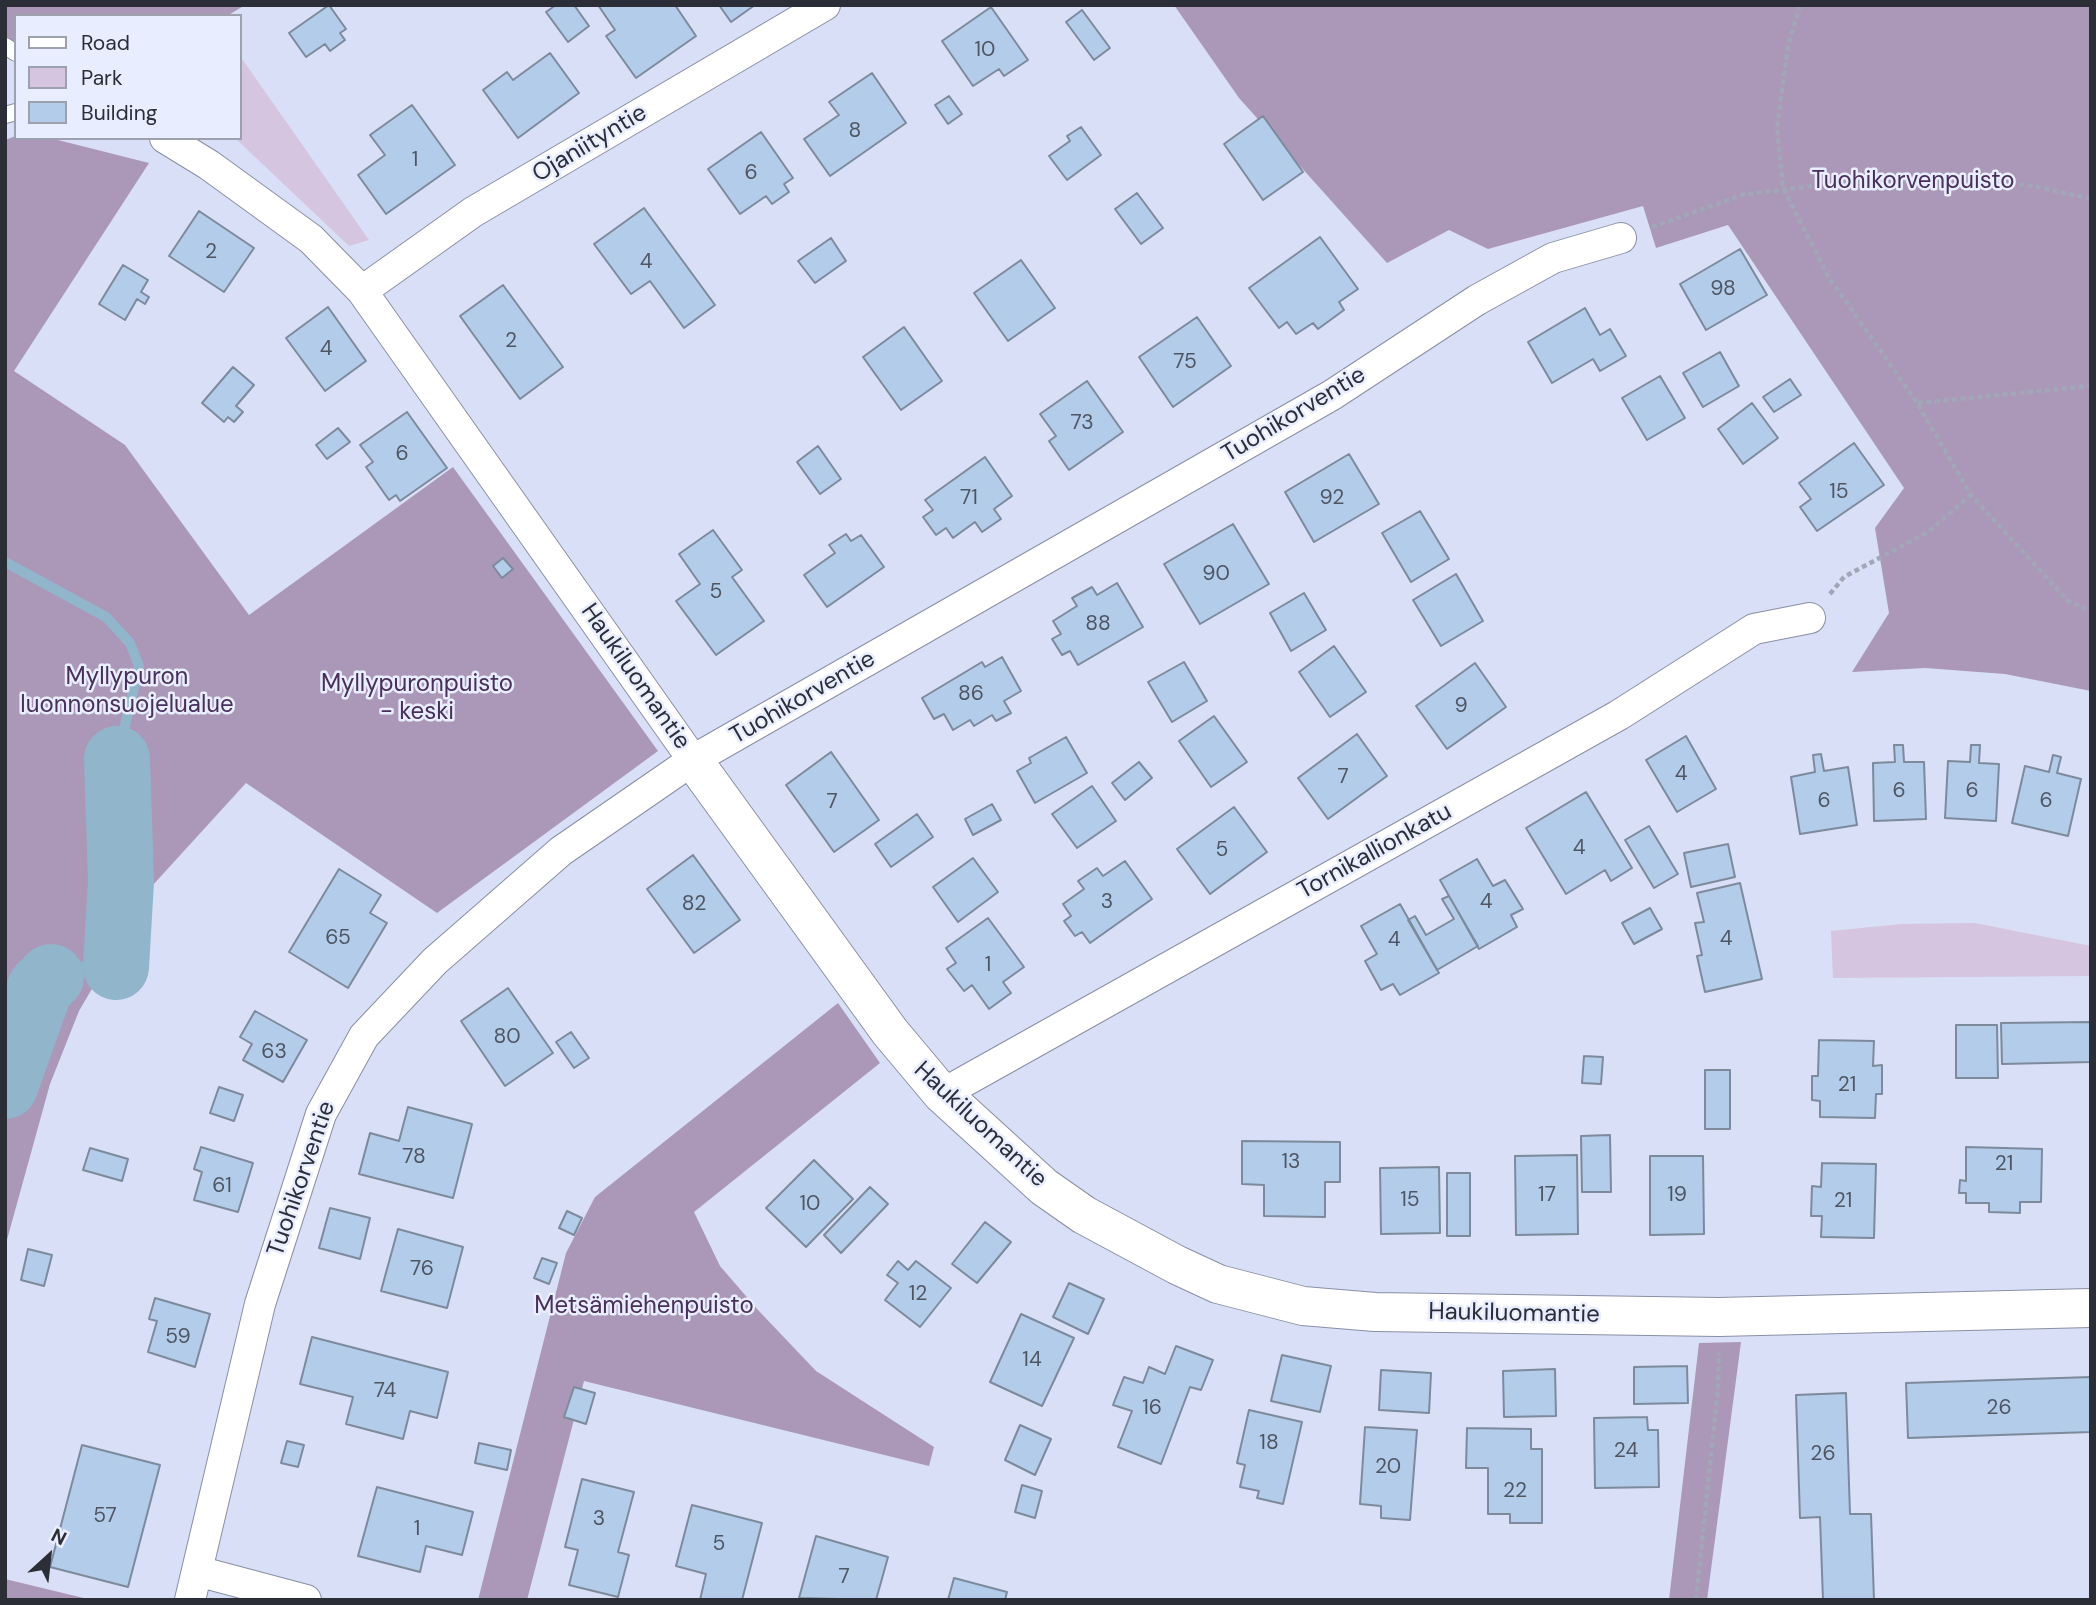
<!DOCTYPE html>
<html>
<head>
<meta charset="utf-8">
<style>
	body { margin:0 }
	#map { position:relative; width:2096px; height:1605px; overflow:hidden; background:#d9dff6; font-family:"DM Sans",sans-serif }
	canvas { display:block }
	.frame { position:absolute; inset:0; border:7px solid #2c2e37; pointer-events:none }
	.legend { position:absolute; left:14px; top:14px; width:228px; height:126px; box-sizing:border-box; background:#e8edff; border:2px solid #9da1af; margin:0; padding:9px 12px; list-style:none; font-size:21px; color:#2c2e37 }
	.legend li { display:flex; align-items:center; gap:14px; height:35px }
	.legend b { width:35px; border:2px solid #9da1af }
	.north { position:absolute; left:14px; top:1521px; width:70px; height:70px; -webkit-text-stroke:5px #e8edff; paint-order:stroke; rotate:27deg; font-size:19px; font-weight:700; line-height:28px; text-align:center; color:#2c2e37 }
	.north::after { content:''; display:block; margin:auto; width:24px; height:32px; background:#2c2e37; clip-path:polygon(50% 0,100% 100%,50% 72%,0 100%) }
</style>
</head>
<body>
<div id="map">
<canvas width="2096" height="1605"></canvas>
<div class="frame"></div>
<ul class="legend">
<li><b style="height:9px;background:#fff"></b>Road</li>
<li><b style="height:19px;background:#d5c5e1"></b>Park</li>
<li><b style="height:19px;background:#b3ccea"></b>Building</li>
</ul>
<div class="north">N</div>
</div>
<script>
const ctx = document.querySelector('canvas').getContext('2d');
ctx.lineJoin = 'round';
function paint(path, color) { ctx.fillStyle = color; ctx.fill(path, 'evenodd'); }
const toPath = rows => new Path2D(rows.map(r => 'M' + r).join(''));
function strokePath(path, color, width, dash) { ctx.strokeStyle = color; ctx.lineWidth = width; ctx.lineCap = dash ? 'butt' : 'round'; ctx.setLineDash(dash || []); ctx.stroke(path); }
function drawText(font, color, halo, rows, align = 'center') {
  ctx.font = font + ' "DM Sans",sans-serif'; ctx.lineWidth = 5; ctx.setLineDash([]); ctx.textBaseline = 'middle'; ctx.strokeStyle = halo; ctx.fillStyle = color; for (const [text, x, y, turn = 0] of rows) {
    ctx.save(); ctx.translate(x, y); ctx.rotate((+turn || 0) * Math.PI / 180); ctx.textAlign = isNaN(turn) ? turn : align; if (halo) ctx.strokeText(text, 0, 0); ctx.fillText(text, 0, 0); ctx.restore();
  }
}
const green = toPath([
	[240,56,247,66,369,240,349,246,235,138,240,138],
	[1975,923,2091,946,2091,976,1833,978,1831,931,1902,924]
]);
const forest = toPath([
	[5,5,245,5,227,16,16,16,16,50,5,54],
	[1174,5,2091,5,2091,691,2005,674,1925,668,1852,672,1889,613,1875,528,1904,488,1728,225,1656,248,1643,206,1488,249,1449,230,1387,263,1239,98],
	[16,136,50,138,149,163,14,371,125,445,249,615,453,467,658,751,437,913,246,783,152,886,79,1011,50,1084,5,1247,5,140],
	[838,1003,880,1063,694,1212,720,1266,758,1310,816,1371,934,1447,929,1466,584,1381,527,1600,478,1600,566,1253,595,1197],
	[1741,1342,1707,1600,1669,1600,1699,1343],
	[5,1579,92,1600,5,1600]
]);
const stream = toPath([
	[5,562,106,617,130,643,139,666,117,759],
	[51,977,67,966,116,967]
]);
const river = toPath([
	[116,967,121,881,117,759],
	[5,1086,40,988,51,977]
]);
const building = toPath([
	[329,5,346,29,340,33,345,40,330,51,325,44,306,57,289,33,329,5],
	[556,5,574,5,589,26,568,42,546,12,556,5],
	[598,5,675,5,696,36,636,78,606,36,615,30,598,5],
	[719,5,755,5,731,22,719,5],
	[991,7,1028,60,1004,76,999,69,973,86,942,41,991,7],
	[1082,10,1110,48,1094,60,1066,22,1082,10],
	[550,53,579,93,518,138,483,90,507,72,513,80,550,53],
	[872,73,906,123,830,176,804,139,839,115,829,102,872,73],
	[949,96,962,114,948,124,935,105,949,96],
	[412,105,455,165,386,214,358,175,385,155,370,135,412,105],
	[1263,116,1303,172,1263,200,1224,144,1263,116],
	[1081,127,1101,155,1067,180,1049,156,1070,141,1067,136,1081,127],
	[761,132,793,178,784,184,789,192,772,204,766,196,740,214,708,169,761,132],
	[1137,193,1163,228,1141,244,1115,209,1137,193],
	[644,208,715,305,684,328,650,281,631,294,594,244,644,208],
	[199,211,254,248,224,292,169,256,199,211],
	[1320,237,1358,289,1339,302,1344,310,1318,329,1313,323,1296,334,1287,322,1279,328,1249,288,1320,237],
	[831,238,846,261,815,283,798,261,831,238],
	[1740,249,1767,295,1706,330,1680,284,1740,249],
	[1021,260,1055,308,1008,341,974,293,1021,260],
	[123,265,148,280,141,292,149,297,145,304,137,299,125,320,99,304,123,265],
	[503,285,563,367,520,399,460,316,503,285],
	[328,307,366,361,325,391,286,338,328,307],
	[1585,308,1600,335,1610,329,1626,356,1600,371,1593,359,1552,383,1528,342,1585,308],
	[1197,317,1231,366,1173,407,1139,357,1197,317],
	[904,327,942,381,901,410,863,357,904,327],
	[1720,352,1739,386,1703,407,1683,373,1720,352],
	[233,367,254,385,236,406,243,412,234,422,228,417,224,422,202,403,233,367],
	[1660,376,1685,418,1647,440,1622,398,1660,376],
	[1790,379,1801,395,1774,412,1763,397,1790,379],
	[1087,381,1123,432,1069,470,1049,441,1056,436,1040,414,1087,381],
	[1752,403,1778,438,1743,464,1718,429,1752,403],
	[407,412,447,468,400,501,396,495,389,500,366,467,373,462,360,445,407,412],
	[338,428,350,442,327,459,316,445,338,428],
	[1854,443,1884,485,1817,531,1800,507,1811,499,1799,483,1854,443],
	[818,446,841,479,820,494,797,462,818,446],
	[1349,454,1379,504,1314,542,1285,492,1349,454],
	[985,457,1012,496,994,509,1001,519,982,532,975,522,953,538,946,528,936,535,923,517,933,510,925,500,985,457],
	[1420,511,1449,559,1411,582,1382,533,1420,511],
	[1233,524,1269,584,1200,624,1164,564,1233,524],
	[713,530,742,570,732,577,764,621,716,655,676,601,700,584,679,554,713,530],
	[846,534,851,541,861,535,884,567,827,607,804,575,835,553,829,545,846,534],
	[503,558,513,569,502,578,493,566,503,558],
	[1456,574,1483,621,1441,646,1413,600,1456,574],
	[1117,583,1143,627,1078,665,1070,651,1062,655,1052,639,1061,634,1053,621,1077,606,1072,598,1092,587,1097,595,1117,583],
	[1304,593,1326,630,1291,651,1270,613,1304,593],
	[1334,646,1366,692,1330,717,1299,672,1334,646],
	[1002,657,1021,691,1004,701,1011,713,996,721,992,715,974,726,970,720,953,730,944,714,934,719,922,698,982,662,985,667,1002,657],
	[1184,662,1207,701,1172,722,1148,682,1184,662],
	[1475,663,1506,707,1447,749,1416,706,1475,663],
	[1214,716,1247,762,1211,787,1179,741,1214,716],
	[1357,734,1387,776,1328,819,1298,778,1357,734],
	[1686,736,1716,789,1677,812,1646,760,1686,736],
	[1066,737,1087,773,1035,803,1017,771,1031,763,1029,758,1066,737],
	[1894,745,1903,745,1904,762,1924,762,1926,819,1874,821,1873,763,1895,762,1894,745],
	[1971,745,1980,745,1979,763,1999,764,1996,821,1945,818,1948,761,1970,762,1971,745],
	[831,752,879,820,834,852,786,785,831,752],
	[1821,754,1824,771,1848,767,1857,825,1800,834,1791,777,1815,772,1813,755,1821,754],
	[2053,755,2061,757,2057,773,2081,779,2068,836,2012,823,2025,766,2049,772,2053,755],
	[1139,762,1152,778,1125,800,1112,783,1139,762],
	[1092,786,1116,821,1077,848,1052,814,1092,786],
	[1586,792,1632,868,1611,881,1605,870,1566,894,1526,828,1586,792],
	[992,804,1001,820,973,835,965,819,992,804],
	[1234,807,1267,852,1210,894,1177,849,1234,807],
	[917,814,933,837,891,867,875,844,917,814],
	[1649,826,1678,874,1654,888,1625,840,1649,826],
	[1728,844,1735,877,1691,887,1684,853,1728,844],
	[693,855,740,920,694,953,647,889,693,855],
	[973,858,998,892,958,922,933,887,973,858],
	[1477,859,1493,886,1505,880,1523,909,1511,915,1517,927,1479,949,1440,880,1477,859],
	[1125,861,1152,899,1090,943,1082,932,1075,936,1064,921,1071,916,1063,904,1084,889,1078,881,1097,868,1103,876,1125,861],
	[339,869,381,895,370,913,387,923,348,988,289,952,339,869],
	[1740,883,1762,979,1705,992,1697,956,1702,955,1695,923,1704,922,1697,893,1740,883],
	[1449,896,1478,946,1437,970,1408,920,1415,916,1426,935,1454,919,1442,899,1449,896],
	[1400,904,1439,973,1400,995,1393,984,1381,990,1365,961,1377,954,1361,926,1400,904],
	[1650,908,1662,929,1634,944,1622,923,1650,908],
	[988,918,1024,967,1003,982,1011,993,989,1009,972,985,964,991,947,969,956,963,946,948,988,918],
	[508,988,553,1053,505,1086,461,1021,508,988],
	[255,1011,307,1040,283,1082,243,1060,252,1044,240,1037,255,1011],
	[2091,1022,2091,1062,2002,1064,2001,1023,2091,1022],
	[1956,1025,1997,1025,1998,1078,1956,1078,1956,1025],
	[571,1032,589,1058,574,1068,556,1042,571,1032],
	[1819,1040,1874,1041,1873,1066,1882,1065,1882,1094,1876,1094,1875,1118,1820,1117,1820,1101,1812,1100,1812,1076,1818,1076,1819,1040],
	[1584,1056,1603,1057,1601,1084,1582,1083,1584,1056],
	[1705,1070,1730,1070,1730,1129,1705,1129,1705,1070],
	[219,1087,243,1095,234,1121,210,1113,219,1087],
	[408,1107,472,1124,453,1198,359,1174,370,1133,399,1141,408,1107],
	[1610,1135,1611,1192,1582,1192,1581,1136,1610,1135],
	[1242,1141,1340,1142,1340,1182,1325,1182,1325,1217,1264,1216,1264,1185,1242,1184,1242,1141],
	[201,1147,253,1163,238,1212,194,1200,202,1172,194,1169,201,1147],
	[1966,1147,2042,1149,2041,1202,2020,1202,2020,1213,1989,1212,1989,1203,1966,1203,1966,1193,1959,1193,1960,1180,1966,1181,1966,1147],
	[90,1148,128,1159,122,1181,83,1170,90,1148],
	[1577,1155,1578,1234,1516,1235,1515,1156,1577,1155],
	[1650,1156,1703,1156,1704,1234,1650,1235,1650,1156],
	[814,1160,853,1199,806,1247,766,1208,814,1160],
	[1822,1163,1876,1164,1874,1238,1821,1237,1822,1216,1811,1216,1812,1186,1821,1187,1822,1163],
	[1439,1167,1440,1233,1381,1234,1380,1168,1439,1167],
	[1447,1173,1470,1173,1470,1236,1447,1236,1447,1173],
	[870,1187,888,1204,841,1253,824,1235,870,1187],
	[330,1208,370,1218,360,1259,319,1248,330,1208],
	[567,1211,582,1218,574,1235,559,1228,567,1211],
	[985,1222,1011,1242,977,1283,952,1264,985,1222],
	[398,1229,463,1247,447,1308,381,1291,398,1229],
	[28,1249,52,1255,44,1286,21,1280,28,1249],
	[542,1258,557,1263,549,1284,534,1278,542,1258],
	[898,1261,908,1270,916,1261,951,1288,920,1327,885,1300,898,1283,887,1275,898,1261],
	[1069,1283,1104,1299,1088,1334,1053,1317,1069,1283],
	[155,1298,210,1314,195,1367,148,1352,157,1321,149,1319,155,1298],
	[1021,1314,1074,1338,1042,1406,990,1382,1021,1314],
	[312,1337,448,1372,437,1418,410,1411,403,1439,346,1424,353,1397,300,1384,312,1337],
	[1176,1346,1213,1360,1201,1390,1190,1387,1161,1464,1118,1447,1132,1411,1113,1405,1124,1377,1143,1383,1149,1367,1165,1374,1176,1346],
	[1282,1355,1331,1366,1320,1412,1271,1401,1282,1355],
	[1687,1366,1688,1403,1634,1404,1634,1367,1687,1366],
	[1555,1369,1556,1416,1504,1417,1503,1371,1555,1369],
	[1381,1370,1431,1373,1429,1413,1379,1410,1381,1370],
	[2091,1377,2091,1432,1908,1438,1906,1383,2091,1377],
	[574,1387,595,1393,586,1424,564,1417,574,1387],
	[1846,1393,1850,1514,1871,1514,1874,1600,1823,1600,1820,1517,1800,1518,1796,1395,1846,1393],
	[1249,1410,1302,1422,1283,1504,1257,1498,1259,1491,1240,1487,1245,1465,1237,1463,1249,1410],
	[1647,1417,1648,1430,1658,1430,1659,1487,1595,1488,1594,1418,1647,1417],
	[1020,1425,1051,1439,1035,1475,1005,1460,1020,1425],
	[1365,1427,1417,1430,1410,1520,1381,1518,1381,1506,1360,1504,1365,1427],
	[1467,1428,1531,1429,1531,1449,1542,1449,1542,1523,1510,1523,1510,1514,1488,1514,1488,1468,1466,1468,1467,1428],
	[287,1441,304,1445,298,1467,281,1463,287,1441],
	[479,1443,511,1450,507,1470,475,1463,479,1443],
	[82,1445,160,1465,128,1587,50,1567,82,1445],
	[582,1479,634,1492,618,1552,629,1555,618,1597,569,1585,578,1550,565,1547,582,1479],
	[1022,1485,1042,1491,1035,1518,1015,1512,1022,1485],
	[377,1487,473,1512,462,1555,426,1546,420,1572,358,1556,377,1487],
	[692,1505,762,1523,742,1600,700,1600,706,1574,676,1566,692,1505],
	[816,1536,888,1557,876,1600,799,1598,816,1536],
	[954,1578,1007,1592,1005,1600,948,1600,954,1578]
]);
const path = toPath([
	[1800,5,1788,45,1777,128,1783,188,1828,276,1917,403,1971,495,2068,601,2091,611],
	[1652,227,1742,195,1834,183,1963,177,2038,187,2091,199],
	[1918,403,2091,386],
	[1830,594,1844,577,1928,532,1971,495],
	[1696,1600,1718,1389,1719,1353]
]);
const service = toPath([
	[5,46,16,53],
	[5,115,16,112]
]);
const minor = toPath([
	[165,138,209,165,311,239,362,291,693,760],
	[362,291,473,212,825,5],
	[942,1094,1619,715,1754,629,1810,618],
	[197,1571,306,1600],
	[190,1600,260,1304,321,1114,364,1036,435,961,561,851,693,760,1332,395,1477,300,1553,258,1621,238]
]);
const tertiary = toPath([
	[693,760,890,1032,942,1094,1044,1187,1084,1215,1177,1265,1218,1284,1303,1306,1375,1312,1719,1317,2091,1308]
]);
const numberNames = [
	["10",985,50],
	["8",855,131],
	["1",415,160],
	["6",751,173],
	["2",211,252],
	["4",646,262],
	["98",1723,289],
	["2",511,341],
	["4",326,349],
	["75",1185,362],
	["73",1082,423],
	["6",402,454],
	["15",1839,492],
	["71",969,498],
	["92",1332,498],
	["90",1216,574],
	["5",716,592],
	["88",1098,624],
	["86",971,694],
	["9",1461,706],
	["4",1681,774],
	["7",1343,777],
	["6",1899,791],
	["6",1972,791],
	["6",1824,801],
	["6",2046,801],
	["7",832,802],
	["4",1579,848],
	["5",1222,850],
	["3",1107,902],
	["4",1486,902],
	["82",694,904],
	["65",338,938],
	["4",1726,939],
	["4",1394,940],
	["1",988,965],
	["80",507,1037],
	["63",274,1052],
	["21",1847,1085],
	["78",414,1157],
	["13",1291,1162],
	["21",2004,1164],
	["61",222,1186],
	["17",1547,1195],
	["19",1677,1195],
	["15",1410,1200],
	["21",1843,1201],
	["10",810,1204],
	["76",422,1269],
	["12",918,1294],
	["59",178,1337],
	["14",1032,1360],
	["74",385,1391],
	["16",1152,1408],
	["26",1999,1408],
	["18",1269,1443],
	["24",1626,1451],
	["26",1823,1454],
	["20",1388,1467],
	["22",1515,1491],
	["57",105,1516],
	["3",599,1519],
	["1",417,1529],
	["5",719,1544],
	["7",844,1577]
];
const streetNames = [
	["Ojaniityntie",590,144,-31],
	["Tuohikorventie",1294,415,-31],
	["Haukiluomantie",635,677,55],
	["Tuohikorventie",803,698,-30],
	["Tornikallionkatu",1375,852,-29],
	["Haukiluomantie",980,1125,43],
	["Tuohikorventie",302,1179,-71],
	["Haukiluomantie",1514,1314,1]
];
const parkNames = [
	["Tuohikorvenpuisto",1913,182],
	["Myllypuron",127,678],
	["luonnonsuojelualue",127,706],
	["Myllypuronpuisto",417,685],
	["- keski",417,713],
	["Metsämiehenpuisto",644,1307]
];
paint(green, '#d5c5e1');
paint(forest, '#ab98b8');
strokePath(stream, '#91b5cb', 10);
strokePath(river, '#91b5cb', 66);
paint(building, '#b3ccea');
strokePath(building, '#7c8a9c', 2);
strokePath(service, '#898fa4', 18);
strokePath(minor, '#898fa4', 32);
strokePath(tertiary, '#898fa4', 40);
strokePath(path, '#a1a6b8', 4.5, [5, 3.5]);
strokePath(service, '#fff', 16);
strokePath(minor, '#fff', 30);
strokePath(tertiary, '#fff', 38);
drawText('21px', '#4e5664', null, numberNames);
drawText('24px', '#2c2e37', '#e8edff', streetNames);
drawText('24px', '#492f5b', '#e8edff', parkNames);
</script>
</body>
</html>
